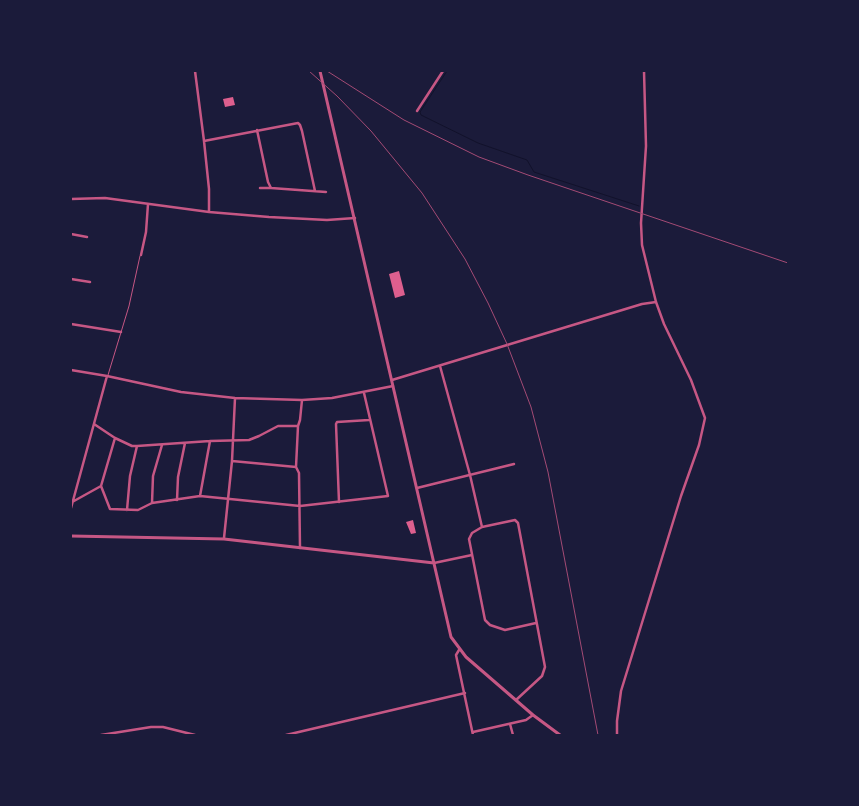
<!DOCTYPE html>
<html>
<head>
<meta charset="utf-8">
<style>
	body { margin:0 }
	#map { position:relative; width:859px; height:806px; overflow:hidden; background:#1b1b3a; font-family:Lora,serif }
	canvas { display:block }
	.frame { position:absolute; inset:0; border:72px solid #1b1b3a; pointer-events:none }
</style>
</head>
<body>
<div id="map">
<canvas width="859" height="806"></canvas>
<div class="frame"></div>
</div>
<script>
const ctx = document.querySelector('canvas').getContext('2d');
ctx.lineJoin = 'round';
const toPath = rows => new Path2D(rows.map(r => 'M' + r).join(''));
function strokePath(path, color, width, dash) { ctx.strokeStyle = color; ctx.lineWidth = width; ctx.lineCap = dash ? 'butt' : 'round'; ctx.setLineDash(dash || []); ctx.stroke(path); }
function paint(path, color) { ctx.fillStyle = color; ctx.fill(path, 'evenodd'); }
const stream = toPath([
	[447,71,420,112,421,115,478,143,527,160,534,172,639,206]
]);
const building = toPath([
	[233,97,235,105,225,107,223,99],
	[399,271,405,295,395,298,389,274],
	[413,520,416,533,411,534,406,522]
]);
const service = toPath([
	[108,375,129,306,140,256]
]);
const minor = toPath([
	[195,71,204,141,209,189,209,212],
	[417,111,443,71],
	[257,130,268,182,271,188,326,192],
	[204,141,298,123,300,125,302,131,315,191],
	[260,188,271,188],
	[71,199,105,198,209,212,269,217,327,220,355,218],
	[71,234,87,237],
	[141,255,146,232,148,204],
	[71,279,90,282],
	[71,324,121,332],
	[440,366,470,475,482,527,472,533,469,539,485,620,490,625,505,630,536,623],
	[71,370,107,376,181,392,235,398,302,400,332,398,393,386],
	[392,380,642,304,656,302],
	[94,424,115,438,132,446,137,446,210,441,249,440,259,436,278,426,298,426],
	[115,438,101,486,110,509,138,510,152,503,200,496,300,506,388,496,364,393],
	[232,461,296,467],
	[417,488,514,464],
	[200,496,210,441],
	[177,500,178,477,185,443],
	[74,501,101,486],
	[339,502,336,424,337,422,369,420],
	[152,503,153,476,162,445],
	[71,508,107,376],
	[127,510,130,476,137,446],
	[482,527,515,520,518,523,545,667,542,676,516,700],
	[224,538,232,461,235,398],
	[300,548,299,473,296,467,298,426,300,420,302,400],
	[434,563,472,555],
	[459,650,456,655,473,735],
	[510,724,513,735],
	[473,732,526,720,533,715],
	[101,735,151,727,163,727,195,735],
	[286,735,465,693],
	[617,735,617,721,621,691,681,496,699,445,705,418,691,380,664,324,656,302,642,245,641,223,646,146,644,71]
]);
const tertiary = toPath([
	[320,71,451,637,466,657,533,715,560,735],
	[71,536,224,539,434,563]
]);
const rail = toPath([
	[309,71,337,96,371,131,422,193,465,259,488,303,507,344,531,407,548,472,598,735],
	[327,71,404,120,479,157,528,175,788,263]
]);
strokePath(stream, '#12122b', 1);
paint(building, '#dd5f8e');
strokePath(service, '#c65784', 1);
strokePath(minor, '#c65784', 2.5);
strokePath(tertiary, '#c65784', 3);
strokePath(rail, '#a44b75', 1);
</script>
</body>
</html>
